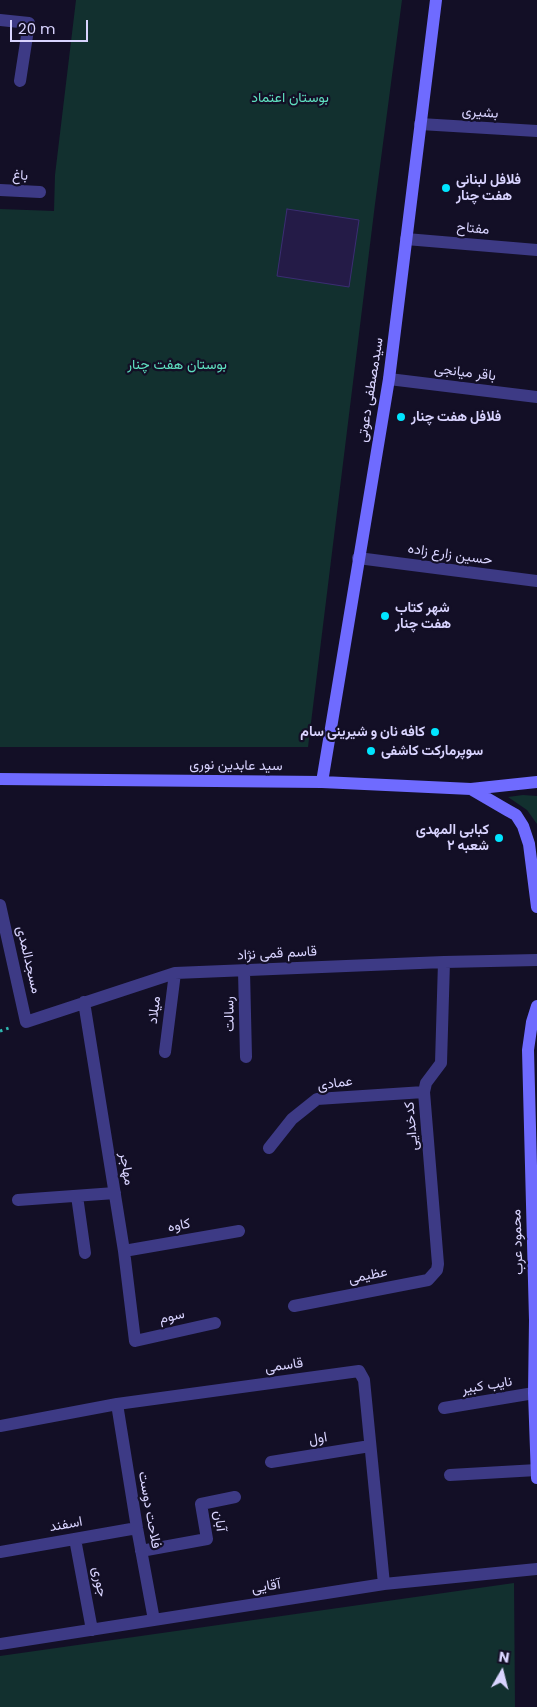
<!DOCTYPE html>
<html>
<head>
<meta charset="utf-8">
<style>
	body { margin:0 }
	#map { position:relative; width:537px; height:1707px; overflow:hidden; background:#130f26; font-family:Poppins,sans-serif }
	canvas { display:block }
	.north { position:absolute; left:477px; top:1647px; width:50px; height:50px; -webkit-text-stroke:4px #130f26; paint-order:stroke; rotate:8deg; font-size:14px; font-weight:700; line-height:20px; text-align:center; color:#d9d4ff }
	.north::after { content:''; display:block; margin:auto; width:18px; height:22px; background:#d9d4ff; clip-path:polygon(50% 0,100% 100%,50% 72%,0 100%) }
	.scale { position:absolute; left:10px; top:20px; width:78px; height:22px; box-sizing:border-box; border:2px solid #d9d4ff; border-top:0; padding-left:6px; font-size:15px; line-height:18px; white-space:nowrap; color:#d9d4ff; -webkit-text-stroke:4px #130f26; paint-order:stroke }
</style>
</head>
<body>
<div id="map">
<canvas width="537" height="1707"></canvas>
<div class="north">N</div>
<div class="scale">20 m</div>
</div>
<script>
const ctx = document.querySelector('canvas').getContext('2d');
ctx.lineJoin = 'round';
function paint(path, color) { ctx.fillStyle = color; ctx.fill(path, 'evenodd'); }
const toPath = rows => new Path2D(rows.map(r => 'M' + r).join(''));
function strokePath(path, color, width, dash) { ctx.strokeStyle = color; ctx.lineWidth = width; ctx.lineCap = dash ? 'butt' : 'round'; ctx.setLineDash(dash || []); ctx.stroke(path); }
function drawText(font, color, halo, rows, align = 'center') {
  ctx.font = font + ' Poppins,Vazirmatn,sans-serif'; ctx.lineWidth = 4.5; ctx.setLineDash([]); ctx.textBaseline = 'middle'; ctx.strokeStyle = halo; ctx.fillStyle = color; for (const [text, x, y, turn = 0] of rows) {
    ctx.save(); ctx.translate(x, y); ctx.rotate((+turn || 0) * Math.PI / 180); ctx.textAlign = isNaN(turn) ? turn : align; if (halo) ctx.strokeText(text, 0, 0); ctx.fillText(text, 0, 0); ctx.restore();
  }
}
const green = toPath([
	[76,0,402,0,375,204,308,747,0,747,0,209,54,211,55,175],
	[523,795,537,796,537,824,527,810,508,797],
	[514,1583,515,1707,0,1707,0,1656]
]);
const building = toPath([
	[287,209,359,220,349,287,277,276,287,209]
]);
const path = toPath([
	[0,1031,9,1028]
]);
const street = toPath([
	[0,20,29,23,20,81],
	[420,124,537,131],
	[0,190,40,192],
	[406,239,537,250],
	[389,379,537,397],
	[358,558,537,581],
	[0,905,26,1022,175,973,444,962,537,960],
	[244,971,246,1057],
	[84,1002,124,1251,135,1341,215,1323],
	[165,1052,175,973],
	[269,1148,292,1119,317,1099,424,1092],
	[77,1196,85,1253],
	[18,1200,115,1193],
	[124,1251,239,1231],
	[294,1306,428,1280,437,1270,438,1264,424,1092,426,1083,441,1063,444,962],
	[117,1404,137,1528,154,1620],
	[444,1408,534,1393],
	[0,1426,117,1404,359,1371,364,1380,384,1584],
	[271,1462,370,1446],
	[450,1475,537,1470],
	[75,1539,92,1630],
	[141,1551,207,1539,201,1504,235,1497],
	[0,1552,137,1528],
	[0,1644,384,1584,537,1569]
]);
const secondary = toPath([
	[0,779,322,782,471,789,537,782],
	[322,782,389,379,436,0],
	[471,789,507,810,516,815,523,826,529,844,537,907],
	[537,1006,532,1022,528,1050,535,1320,534,1393,537,1478]
]);
const markers = [
	[446,188,5,"#00e5ff"],
	[401,417,5,"#00e5ff"],
	[385,616,5,"#00e5ff"],
	[435,732,5,"#00e5ff"],
	[371,751,5,"#00e5ff"],
	[499,838,5,"#00e5ff"]
];
const parkNames = [
	["بوستان اعتماد",290,98],
	["بوستان هفت چنار",177,365]
];
const streetNames = [
	["بشیری",480,113,4],
	["باغ",20,176,2],
	["مفتاح",473,229,5],
	["باقر میانجی",465,373,7],
	["سیدمصطفی دعوتی",371,390,-81],
	["حسین زارع زاده",450,555,8],
	["سید عابدین نوری",236,766,1],
	["قاسم قمی نژاد",277,954,-3],
	["مسجدالمدی",28,960,77],
	["میلاد",155,1010,-83],
	["رسالت",230,1014,-91],
	["عمادی",335,1084,-8],
	["کدخدایی",412,1126,-95],
	["مهاجر",126,1169,81],
	["کاوه",179,1226,-10],
	["محمود عرب",518,1242,-92],
	["عظیمی",368,1276,-11],
	["سوم",172,1317,-13],
	["قاسمی",284,1366,-8],
	["نایب کبیر",487,1386,-9],
	["اول",318,1439,-9],
	["فلاحت دوست",149,1510,80],
	["آبان",219,1521,83],
	["اسفند",66,1525,-10],
	["جوری",99,1582,79],
	["آقایی",266,1587,-9]
];
const poiNames = [
	["فلافل لبنانی",456,180],
	["هفت چنار",456,196],
	["فلافل هفت چنار",411,417],
	["شهر کتاب",395,608],
	["هفت چنار",395,624],
	["کافه نان و شیرینی سام",425,732,"right"],
	["سوپرمارکت کاشفی",381,751],
	["کبابی المهدی",489,830,"right"],
	["شعبه ۲",489,846,"right"]
];
paint(green, '#12302f');
paint(building, '#241b47');
strokePath(building, '#3b2d73', 1);
strokePath(path, '#2fb8b0', 3, [2.5, 4]);
strokePath(street, '#3d3a85', 12);
strokePath(secondary, '#6f6bff', 12);
for (const [x, y, r, color] of markers) { const dot = new Path2D(); dot.arc(x, y, r, 0, 2 * Math.PI); ctx.fillStyle = color; ctx.fill(dot); strokePath(dot, '#130f26', 2); }
drawText('14px', '#5fe0c0', '#130f26', parkNames);
drawText('14px', '#d9d4ff', '#130f26', streetNames);
drawText('bold 14px', '#d9d4ff', '#130f26', poiNames, 'left');
</script>
</body>
</html>
